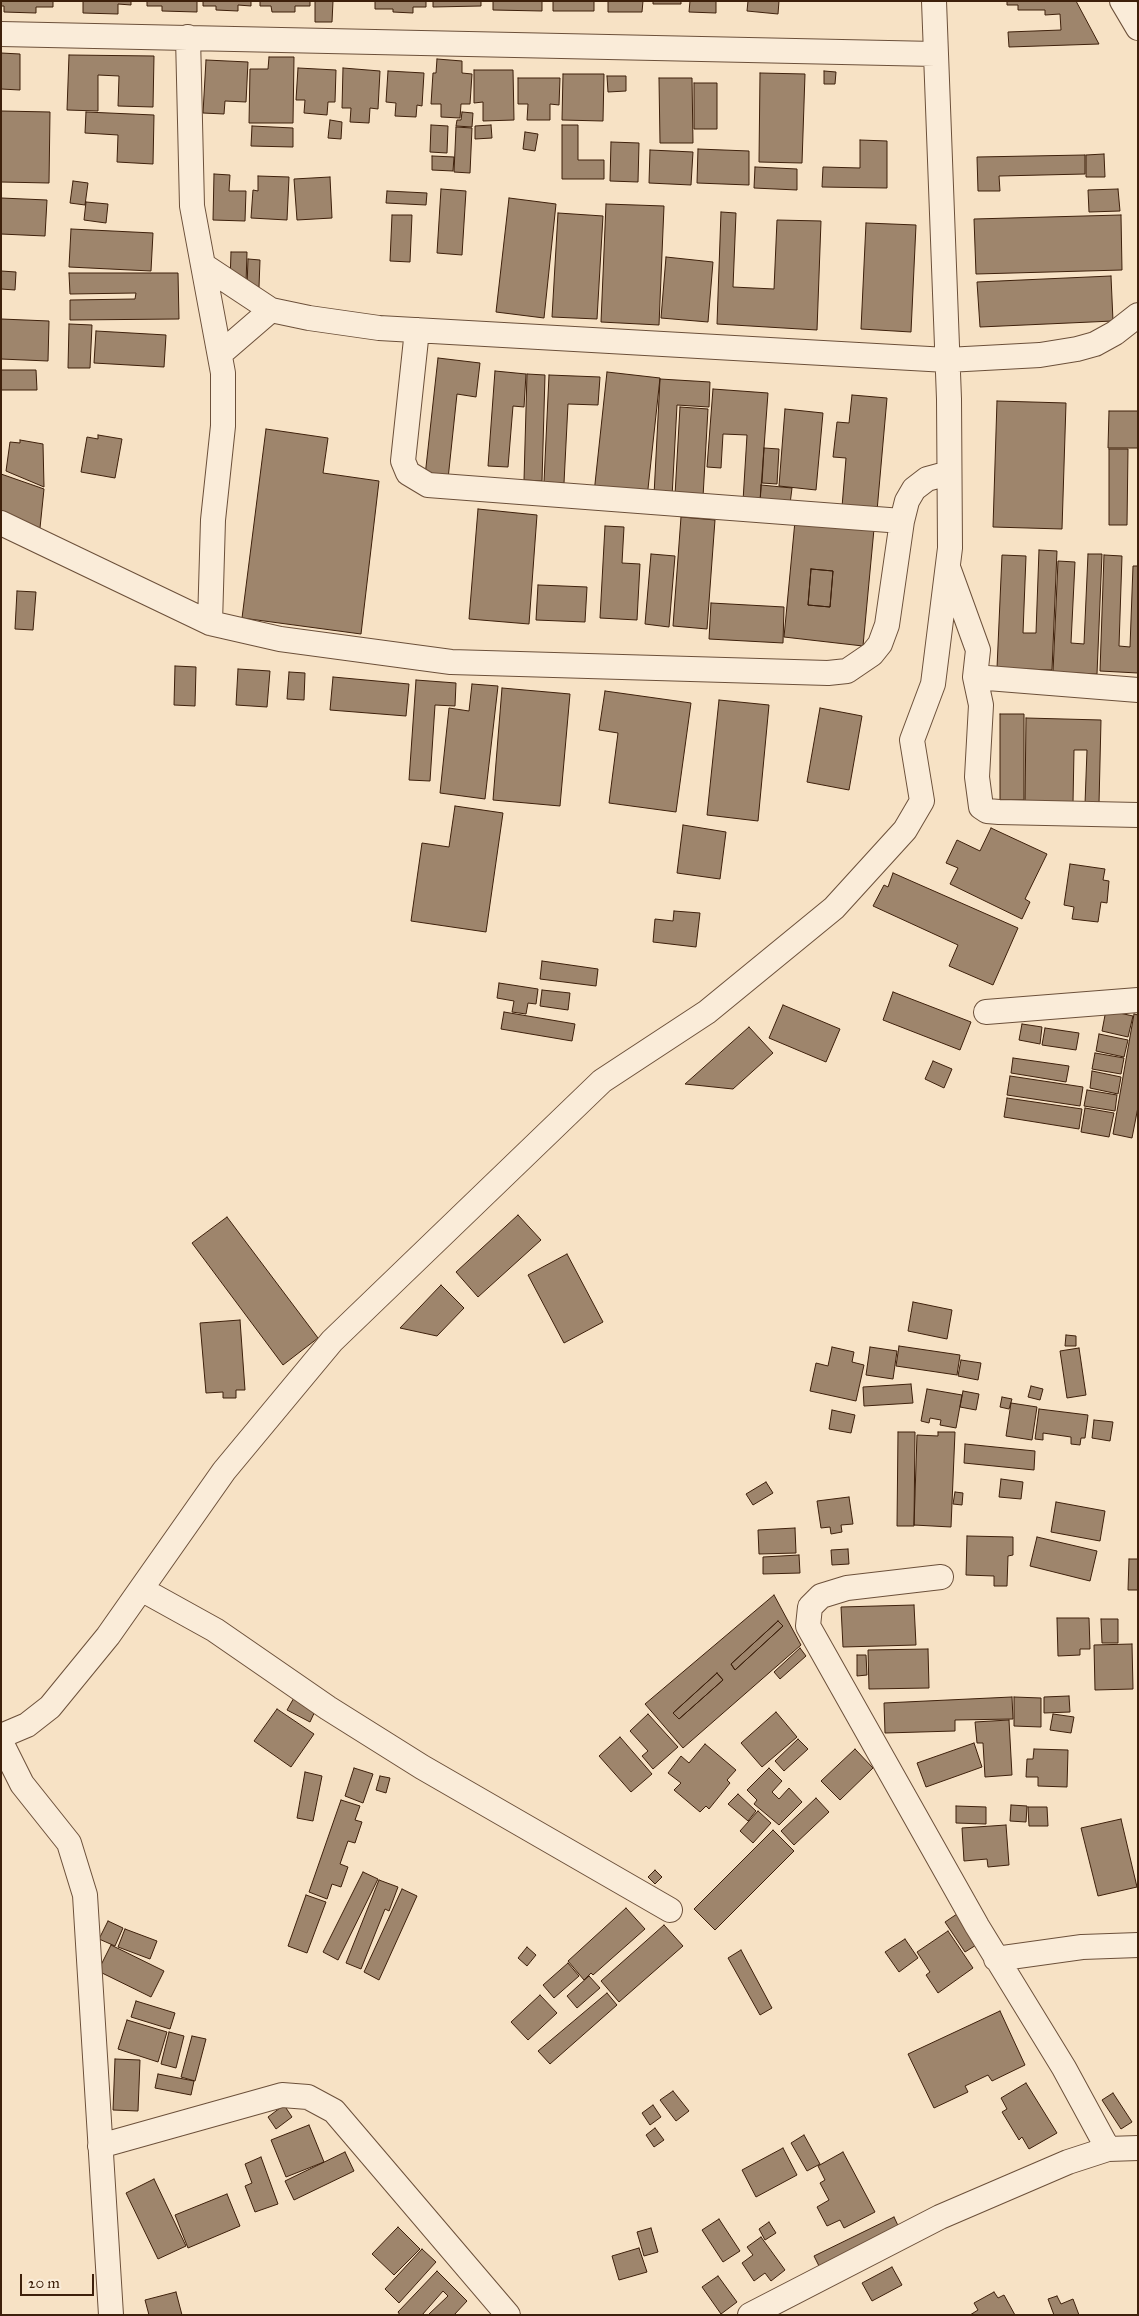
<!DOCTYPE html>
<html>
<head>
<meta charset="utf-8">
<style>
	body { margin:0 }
	#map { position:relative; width:1139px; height:2316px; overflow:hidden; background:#f7e2c5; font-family:"IM FELL Great Primer",serif }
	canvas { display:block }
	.frame { position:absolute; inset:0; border:2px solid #3e200b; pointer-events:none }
	.scale { position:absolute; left:20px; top:2274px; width:74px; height:22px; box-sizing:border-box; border:2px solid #3e200b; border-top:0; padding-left:6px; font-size:15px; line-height:18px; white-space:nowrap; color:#3e200b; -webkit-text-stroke:4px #faecd9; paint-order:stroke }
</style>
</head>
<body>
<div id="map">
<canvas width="1139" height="2316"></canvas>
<div class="frame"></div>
<div class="scale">20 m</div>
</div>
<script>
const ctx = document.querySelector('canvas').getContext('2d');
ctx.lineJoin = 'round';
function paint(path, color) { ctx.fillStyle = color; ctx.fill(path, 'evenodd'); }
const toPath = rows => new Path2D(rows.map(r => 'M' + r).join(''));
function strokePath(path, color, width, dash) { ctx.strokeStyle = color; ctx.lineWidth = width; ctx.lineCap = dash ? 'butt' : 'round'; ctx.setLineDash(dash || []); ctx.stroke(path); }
const building = toPath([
	[1,1,53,1,53,7,36,7,36,13,4,12,4,6,1,6,1,1],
	[83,1,131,1,131,5,118,4,118,14,83,13,83,1],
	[147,1,197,1,197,12,162,11,162,6,147,6,147,1],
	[203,1,251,1,251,6,238,5,238,11,216,10,216,6,203,6,203,1],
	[260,1,310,1,310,6,295,6,295,12,272,12,271,6,260,6,260,1],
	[315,1,333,1,332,22,315,22,315,1],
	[375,1,426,1,426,7,413,7,413,13,393,12,393,9,375,9,375,1],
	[433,1,481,1,481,6,433,7,433,1],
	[493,1,542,1,542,11,493,10,493,1],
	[553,1,594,1,594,11,553,11,553,1],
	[608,1,643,1,642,12,608,12,608,1],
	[653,1,681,1,681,4,653,4,653,1],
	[690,1,716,1,716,13,689,12,690,1],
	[748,1,779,1,778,14,747,11,748,1],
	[1007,1,1076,1,1099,44,1009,47,1008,32,1061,30,1060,14,1045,15,1045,10,1018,10,1018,5,1007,5,1007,1],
	[1,53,20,54,20,90,1,89,1,53],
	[69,55,154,56,153,107,118,106,119,76,98,75,98,111,67,110,69,55],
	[269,57,294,57,293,123,249,123,250,69,268,69,269,57],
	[437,59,462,61,462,73,472,74,470,104,461,104,460,118,441,117,441,104,431,104,433,73,436,73,437,59],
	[206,60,248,62,246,102,225,101,224,114,203,113,206,60],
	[298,68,336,70,335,102,328,102,327,115,304,113,305,100,296,100,298,68],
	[343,68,380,71,378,109,370,108,369,123,350,122,351,108,342,108,343,68],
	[474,70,513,70,514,120,483,121,483,102,474,103,474,70],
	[388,71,424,73,422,106,417,105,416,117,395,116,396,103,386,102,388,71],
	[824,71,836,72,835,84,824,84,824,71],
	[760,73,805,74,802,163,759,162,760,73],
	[563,74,604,74,603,121,562,120,563,74],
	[607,76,626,76,626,91,608,92,607,76],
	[518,78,560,78,559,105,550,104,550,120,527,120,528,104,518,104,518,78],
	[659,78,692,78,693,143,660,143,659,78],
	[694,83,717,83,717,129,694,129,694,83],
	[1,111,50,112,49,183,1,182,1,111],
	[86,112,154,115,153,164,117,162,118,135,85,133,86,112],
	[462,112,473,113,472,127,456,126,457,120,461,120,462,112],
	[330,120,342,122,341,139,328,138,330,120],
	[431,125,448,126,447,153,430,152,431,125],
	[491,125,492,138,475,139,475,126,491,125],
	[562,125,578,125,578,160,604,160,604,179,562,179,562,125],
	[252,126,293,128,293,147,251,146,252,126],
	[456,127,472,128,470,173,454,172,456,127],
	[525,132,538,134,535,151,523,149,525,132],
	[860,140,887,141,887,188,822,187,823,167,860,168,860,140],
	[611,142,639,143,638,182,610,181,611,142],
	[698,149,749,151,749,185,697,183,698,149],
	[650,150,693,152,691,185,649,183,650,150],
	[1104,154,1105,177,1086,177,1086,155,1104,154],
	[1085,155,1085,174,999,176,1000,191,978,191,977,157,1085,155],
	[432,156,454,157,453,171,432,170,432,156],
	[755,167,797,169,797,190,754,188,755,167],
	[214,174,230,175,229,191,246,191,245,221,213,220,214,174],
	[258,176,289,177,287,220,251,218,253,190,258,191,258,176],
	[330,177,332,218,297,220,294,179,330,177],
	[73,181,88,183,85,205,70,203,73,181],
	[441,189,466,191,462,255,437,253,441,189],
	[1118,189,1120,211,1089,212,1088,190,1118,189],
	[387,191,427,193,426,205,386,203,387,191],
	[1,198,47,200,45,236,1,234,1,198],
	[509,198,556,204,544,318,496,312,509,198],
	[86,202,108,204,106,223,84,220,86,202],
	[606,204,664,206,659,325,601,322,606,204],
	[721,212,736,213,733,287,774,289,777,220,821,221,817,330,717,324,721,212],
	[558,213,603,216,597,319,552,317,558,213],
	[392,215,412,215,410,262,390,261,392,215],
	[1121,215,1122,270,976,274,974,219,1121,215],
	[866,223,916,225,911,332,861,329,866,223],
	[71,229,153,233,151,271,69,267,71,229],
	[231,252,247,252,246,284,230,283,231,252],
	[666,257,713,262,708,322,661,318,666,257],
	[248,259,260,260,259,287,247,287,248,259],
	[1,271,16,272,15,290,1,289,1,271],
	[69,273,178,273,179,319,70,320,70,300,135,299,136,293,70,294,69,273],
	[1111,276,1113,321,980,327,977,282,1111,276],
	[1,319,49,321,48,361,1,359,1,319],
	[69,324,92,325,90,368,68,368,69,324],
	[96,331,166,335,164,367,94,363,96,331],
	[438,358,480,363,476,397,457,394,448,479,425,476,438,358],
	[1,370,36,370,37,390,1,390,1,370],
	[495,371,526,374,524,407,513,406,508,467,488,466,495,371],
	[607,372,660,378,647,498,594,493,607,372],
	[527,374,545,375,542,481,524,480,527,374],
	[549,375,600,377,598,405,568,404,564,483,544,482,549,375],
	[660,379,710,382,709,407,677,405,672,497,654,495,660,379],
	[713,389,768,393,760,502,743,501,747,435,723,434,721,468,707,467,713,389],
	[852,395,887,398,877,511,842,507,846,458,833,457,837,422,849,423,852,395],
	[997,401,1066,403,1062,529,993,527,997,401],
	[680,407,708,409,703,497,675,495,680,407],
	[785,409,823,413,816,490,779,486,785,409],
	[1109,411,1138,411,1138,448,1108,448,1109,411],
	[266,429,328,438,323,473,379,481,361,634,242,618,266,429],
	[98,435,122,439,115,478,81,472,87,437,98,439,98,435],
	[20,440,43,444,44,487,6,471,10,442,20,443,20,440],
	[764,448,779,449,777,484,762,483,764,448],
	[1109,449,1128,449,1127,525,1109,525,1109,449],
	[1,474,44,489,40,528,1,513,1,474],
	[761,485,792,488,790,504,760,502,761,485],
	[478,509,537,515,529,624,469,619,478,509],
	[681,517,715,520,707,629,673,626,681,517],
	[795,521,874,529,863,646,784,637,795,521],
	[811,569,833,571,830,607,808,605,811,569],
	[605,526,624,527,622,563,640,564,637,620,600,618,605,526],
	[1039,550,1057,551,1052,670,997,668,1002,555,1026,556,1023,633,1036,633,1039,550],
	[651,554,675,556,669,627,645,624,651,554],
	[1088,554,1102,554,1097,674,1053,672,1058,561,1075,562,1071,643,1084,644,1088,554],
	[1104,555,1122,556,1119,646,1130,647,1133,566,1138,566,1138,673,1100,671,1104,555],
	[811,569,833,571,830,607,808,605,811,569],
	[538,585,587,587,585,622,536,620,538,585],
	[17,591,36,592,33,630,15,629,17,591],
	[711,603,784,607,783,643,709,639,711,603],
	[175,666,196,667,195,706,174,705,175,666],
	[238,669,270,671,267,707,236,705,238,669],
	[289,672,305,673,304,700,287,699,289,672],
	[333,677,409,684,406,716,330,710,333,677],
	[416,680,456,683,455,706,435,705,430,781,409,780,416,680],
	[472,684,498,686,485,799,440,793,449,708,469,711,472,684],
	[502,688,570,694,560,806,493,800,502,688],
	[605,691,691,703,676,812,609,803,618,733,599,730,605,691],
	[719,700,769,705,758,821,707,815,719,700],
	[820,708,862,716,849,790,807,782,820,708],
	[1000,714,1024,714,1024,800,1000,800,1000,714],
	[1026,718,1101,720,1099,804,1085,804,1087,750,1074,750,1073,803,1025,802,1026,718],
	[455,806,503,813,486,932,411,921,422,843,449,847,455,806],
	[683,825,726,832,720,879,677,873,683,825],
	[991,828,1047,854,1025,899,1030,902,1022,919,950,884,958,868,946,863,957,840,980,851,991,828],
	[1070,864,1105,869,1103,880,1109,881,1107,903,1101,902,1098,922,1072,919,1074,907,1064,905,1070,864],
	[893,873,1018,928,993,985,949,966,958,945,873,906,884,885,888,887,893,873],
	[674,911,700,913,696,947,653,942,655,919,673,921,674,911],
	[542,961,598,969,596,986,540,979,542,961],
	[499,983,538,989,536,1004,528,1003,526,1014,512,1012,514,1001,497,998,499,983],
	[542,990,570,993,568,1010,540,1006,542,990],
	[893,992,971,1022,960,1050,883,1020,893,992],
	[783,1005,840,1029,826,1062,769,1038,783,1005],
	[1106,1010,1133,1016,1128,1037,1102,1031,1106,1010],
	[504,1012,575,1024,572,1041,501,1029,504,1012],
	[1134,1014,1138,1015,1138,1107,1132,1138,1113,1134,1134,1014],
	[1022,1024,1042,1027,1040,1044,1019,1040,1022,1024],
	[749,1027,773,1053,733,1089,685,1084,749,1027],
	[1045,1028,1079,1033,1076,1050,1042,1045,1045,1028],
	[1099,1034,1128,1040,1124,1057,1096,1051,1099,1034],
	[1095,1053,1124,1058,1121,1074,1092,1069,1095,1053],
	[1013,1058,1069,1066,1066,1082,1011,1073,1013,1058],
	[933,1061,952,1069,944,1088,925,1079,933,1061],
	[1092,1071,1121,1077,1118,1094,1090,1088,1092,1071],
	[1010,1076,1083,1087,1080,1106,1007,1095,1010,1076],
	[1087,1090,1117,1095,1115,1111,1084,1106,1087,1090],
	[1007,1098,1082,1109,1079,1129,1004,1117,1007,1098],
	[1085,1108,1114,1113,1109,1137,1081,1132,1085,1108],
	[518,1215,541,1240,478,1297,456,1272,518,1215],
	[227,1217,318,1338,283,1365,192,1243,227,1217],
	[567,1254,603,1322,564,1343,528,1275,567,1254],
	[441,1285,464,1308,437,1336,400,1328,441,1285],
	[913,1302,952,1310,947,1339,908,1331,913,1302],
	[240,1320,245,1390,236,1390,236,1398,223,1398,223,1392,206,1393,200,1323,240,1320],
	[1066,1335,1076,1336,1076,1346,1065,1346,1066,1335],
	[899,1346,960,1355,957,1375,896,1366,899,1346],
	[832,1347,854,1352,852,1362,864,1365,856,1401,810,1391,816,1363,828,1366,832,1347],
	[870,1347,897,1351,893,1379,866,1375,870,1347],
	[1079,1348,1086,1395,1067,1398,1060,1351,1079,1348],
	[961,1360,981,1363,978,1380,958,1376,961,1360],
	[911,1384,913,1403,864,1406,863,1387,911,1384],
	[1031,1386,1043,1389,1040,1400,1028,1397,1031,1386],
	[927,1389,962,1395,956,1428,940,1425,941,1420,930,1418,929,1423,921,1421,927,1389],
	[963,1391,979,1394,976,1410,960,1407,963,1391],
	[1002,1397,1012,1399,1009,1409,1000,1407,1002,1397],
	[1011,1403,1037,1407,1032,1440,1006,1436,1011,1403],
	[1039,1409,1088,1415,1085,1438,1081,1438,1080,1445,1071,1444,1071,1437,1043,1433,1043,1440,1035,1439,1039,1409],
	[832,1410,855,1415,851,1433,829,1429,832,1410],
	[1094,1420,1113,1422,1110,1441,1092,1438,1094,1420],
	[898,1432,915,1432,914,1526,897,1526,898,1432],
	[938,1432,955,1432,951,1527,914,1525,917,1435,938,1436,938,1432],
	[965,1444,1035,1451,1034,1470,964,1463,965,1444],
	[1001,1479,1023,1482,1021,1499,999,1497,1001,1479],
	[766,1482,773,1493,753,1505,746,1494,766,1482],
	[955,1492,963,1493,962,1505,953,1504,955,1492],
	[849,1497,853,1524,841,1525,842,1532,831,1534,830,1527,821,1528,817,1501,849,1497],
	[1056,1502,1105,1511,1100,1541,1051,1532,1056,1502],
	[795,1528,796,1553,759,1554,758,1530,795,1528],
	[967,1536,1013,1537,1013,1555,1008,1556,1007,1586,994,1586,994,1576,966,1575,967,1536],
	[1037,1537,1097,1551,1090,1581,1030,1566,1037,1537],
	[848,1549,849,1564,832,1565,831,1550,848,1549],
	[799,1555,800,1573,763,1574,763,1557,799,1555],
	[1129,1559,1138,1559,1138,1590,1128,1590,1129,1559],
	[774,1595,801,1645,683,1748,645,1704,774,1595],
	[778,1621,783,1626,735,1670,731,1664,778,1621],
	[717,1673,723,1680,679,1719,673,1713,717,1673],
	[914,1605,916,1645,843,1647,841,1607,914,1605],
	[1057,1618,1089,1618,1090,1649,1080,1649,1080,1655,1058,1656,1057,1618],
	[1101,1619,1118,1619,1118,1643,1102,1643,1101,1619],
	[778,1621,783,1626,735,1670,731,1664,778,1621],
	[1132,1644,1133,1689,1095,1690,1094,1645,1132,1644],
	[800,1648,806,1656,780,1679,774,1672,800,1648],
	[928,1649,929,1688,869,1689,868,1650,928,1649],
	[857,1655,866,1655,867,1675,857,1676,857,1655],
	[717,1673,723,1680,679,1719,673,1713,717,1673],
	[295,1696,317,1707,310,1722,287,1710,295,1696],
	[1069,1696,1070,1712,1044,1713,1044,1697,1069,1696],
	[1012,1697,1013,1719,955,1720,955,1731,885,1733,884,1703,1012,1697],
	[1014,1697,1041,1698,1041,1727,1014,1726,1014,1697],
	[277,1709,314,1734,291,1767,254,1741,277,1709],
	[776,1712,797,1737,762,1767,741,1743,776,1712],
	[648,1714,678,1747,653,1769,642,1756,648,1751,630,1731,648,1714],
	[1053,1714,1074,1717,1071,1733,1050,1730,1053,1714],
	[1009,1720,1012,1775,985,1777,983,1743,977,1743,975,1722,1009,1720],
	[620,1737,652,1774,631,1792,599,1756,620,1737],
	[798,1739,808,1749,784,1771,775,1761,798,1739],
	[974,1743,982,1767,926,1787,917,1763,974,1743],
	[705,1744,736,1770,727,1780,730,1783,709,1809,706,1806,700,1812,674,1790,681,1783,668,1773,681,1756,689,1763,705,1744],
	[855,1749,873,1768,840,1800,821,1781,855,1749],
	[1034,1749,1068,1750,1067,1787,1038,1786,1038,1777,1026,1777,1027,1759,1033,1759,1034,1749],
	[354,1768,373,1774,363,1803,345,1796,354,1768],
	[769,1768,782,1781,772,1792,779,1799,789,1788,802,1802,779,1825,754,1804,757,1800,747,1790,769,1768],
	[305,1772,322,1776,313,1821,297,1818,305,1772],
	[380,1776,390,1778,386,1793,376,1790,380,1776],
	[738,1794,756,1811,748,1821,728,1804,738,1794],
	[816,1798,829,1812,794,1845,781,1831,816,1798],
	[341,1800,360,1806,355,1820,362,1822,355,1843,348,1841,340,1864,348,1867,341,1887,332,1884,327,1899,309,1892,341,1800],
	[1011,1805,1027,1806,1026,1822,1010,1821,1011,1805],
	[956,1806,986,1807,986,1824,956,1823,956,1806],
	[1028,1807,1047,1807,1048,1826,1029,1826,1028,1807],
	[758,1811,771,1823,753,1843,740,1831,758,1811],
	[1121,1819,1137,1887,1098,1896,1081,1828,1121,1819],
	[1006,1825,1009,1865,988,1867,987,1859,964,1861,962,1828,1006,1825],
	[773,1830,794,1851,715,1930,694,1909,773,1830],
	[655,1870,662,1877,655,1884,648,1877,655,1870],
	[363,1872,378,1879,338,1960,323,1952,363,1872],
	[379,1880,398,1887,389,1911,385,1909,361,1969,346,1963,379,1880],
	[402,1889,417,1896,379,1980,364,1972,402,1889],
	[306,1895,326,1902,307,1953,288,1946,306,1895],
	[626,1908,645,1929,593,1975,591,1973,584,1980,568,1961,626,1908],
	[960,1912,981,1942,965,1952,945,1922,960,1912],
	[108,1921,123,1928,115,1946,99,1939,108,1921],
	[664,1925,683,1946,619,2002,601,1981,664,1925],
	[125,1929,157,1941,150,1959,118,1947,125,1929],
	[948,1931,973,1968,938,1993,926,1975,930,1972,917,1952,948,1931],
	[905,1939,918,1958,899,1972,885,1952,905,1939],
	[111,1945,164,1971,151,1997,98,1971,111,1945],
	[527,1947,536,1955,527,1966,518,1958,527,1947],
	[741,1950,772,2008,760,2015,728,1958,741,1950],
	[568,1963,579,1976,554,1998,543,1985,568,1963],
	[589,1976,600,1988,577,2008,567,1996,589,1976],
	[607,1993,617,2005,550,2064,538,2051,607,1993],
	[540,1995,557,2013,528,2040,511,2022,540,1995],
	[136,2001,175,2013,170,2029,131,2017,136,2001],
	[1000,2011,1025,2065,992,2081,988,2075,965,2086,968,2092,934,2108,908,2054,1000,2011],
	[127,2020,167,2032,158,2062,118,2049,127,2020],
	[169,2032,184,2036,176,2068,161,2064,169,2032],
	[192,2036,206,2039,195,2081,181,2077,192,2036],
	[115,2059,140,2060,138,2111,113,2110,115,2059],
	[158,2074,194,2081,191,2095,155,2088,158,2074],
	[1026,2083,1057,2133,1029,2149,1022,2137,1019,2140,1002,2112,1007,2109,1001,2098,1026,2083],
	[673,2091,689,2111,676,2121,660,2100,673,2091],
	[1113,2093,1132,2122,1121,2129,1102,2100,1113,2093],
	[284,2105,292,2117,276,2129,268,2117,284,2105],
	[653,2105,661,2117,650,2125,642,2113,653,2105],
	[309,2125,324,2162,286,2177,271,2140,309,2125],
	[655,2128,664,2140,654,2147,646,2135,655,2128],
	[804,2135,820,2164,807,2171,791,2143,804,2135],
	[783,2148,797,2175,756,2197,742,2170,783,2148],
	[345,2152,354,2171,294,2200,285,2181,345,2152],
	[843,2152,875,2212,844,2228,840,2220,827,2226,817,2207,829,2200,820,2183,825,2180,818,2166,843,2152],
	[261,2157,278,2204,255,2212,245,2186,252,2183,245,2164,261,2157],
	[154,2179,186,2246,158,2259,126,2193,154,2179],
	[227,2194,240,2226,188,2248,175,2215,227,2194],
	[894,2217,901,2232,821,2270,814,2256,894,2217],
	[719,2219,740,2251,723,2262,702,2230,719,2219],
	[769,2222,776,2233,765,2240,759,2229,769,2222],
	[398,2227,420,2249,394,2275,372,2254,398,2227],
	[651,2228,658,2252,644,2256,637,2232,651,2228],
	[761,2237,785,2270,771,2281,765,2273,754,2281,742,2263,753,2255,747,2247,761,2237],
	[639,2248,647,2272,619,2280,612,2256,639,2248],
	[422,2249,436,2262,399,2303,385,2289,422,2249],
	[892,2267,902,2285,872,2301,862,2283,892,2267],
	[437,2271,467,2301,454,2315,428,2315,448,2296,443,2291,422,2315,400,2315,398,2312,437,2271],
	[718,2276,737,2302,721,2314,702,2287,718,2276],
	[176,2292,182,2315,149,2315,145,2300,176,2292],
	[994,2292,998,2298,1004,2295,1015,2315,970,2315,978,2310,974,2303,994,2292],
	[1057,2296,1061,2304,1073,2299,1079,2315,1054,2315,1048,2299,1057,2296]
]);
const street = toPath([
	[1122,1,1138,28],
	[1,34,935,54],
	[188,37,192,206,223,373,223,426,213,520,210,623],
	[203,265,271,310,309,318,379,328,947,360,1040,355,1077,349,1095,344,1115,333,1138,315],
	[417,330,403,461,408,473,428,485,902,521],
	[220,354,271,310],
	[1,523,210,623,280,639,451,662,828,673,847,671,872,654,880,644,887,625,902,521,907,501,914,489,927,479,949,473],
	[949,570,978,650,975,677,981,705,977,777,981,807,987,811,999,812,1138,815],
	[975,677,1138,690],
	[986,1012,1138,1000],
	[941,1577,847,1588,821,1596,810,1607,808,1626,977,1926,1064,2068,1108,2149],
	[141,1589,215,1630,328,1708,422,1767,670,1910],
	[1,1736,27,1725,50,1707,108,1636,224,1471,332,1341,602,1081,707,1012,834,908,905,830,922,801,912,740,933,684,950,548,949,399,934,1],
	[1,1742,22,1784,69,1843,85,1895,111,2315],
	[996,1959,1082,1947,1138,1945],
	[100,2146,282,2095,308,2097,334,2111,508,2315],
	[750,2315,940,2217,1068,2162,1108,2149,1138,2148]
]);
paint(building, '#9e856c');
strokePath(building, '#3e200b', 1);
strokePath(street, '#6c503a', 26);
strokePath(street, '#faecd9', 24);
</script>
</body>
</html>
